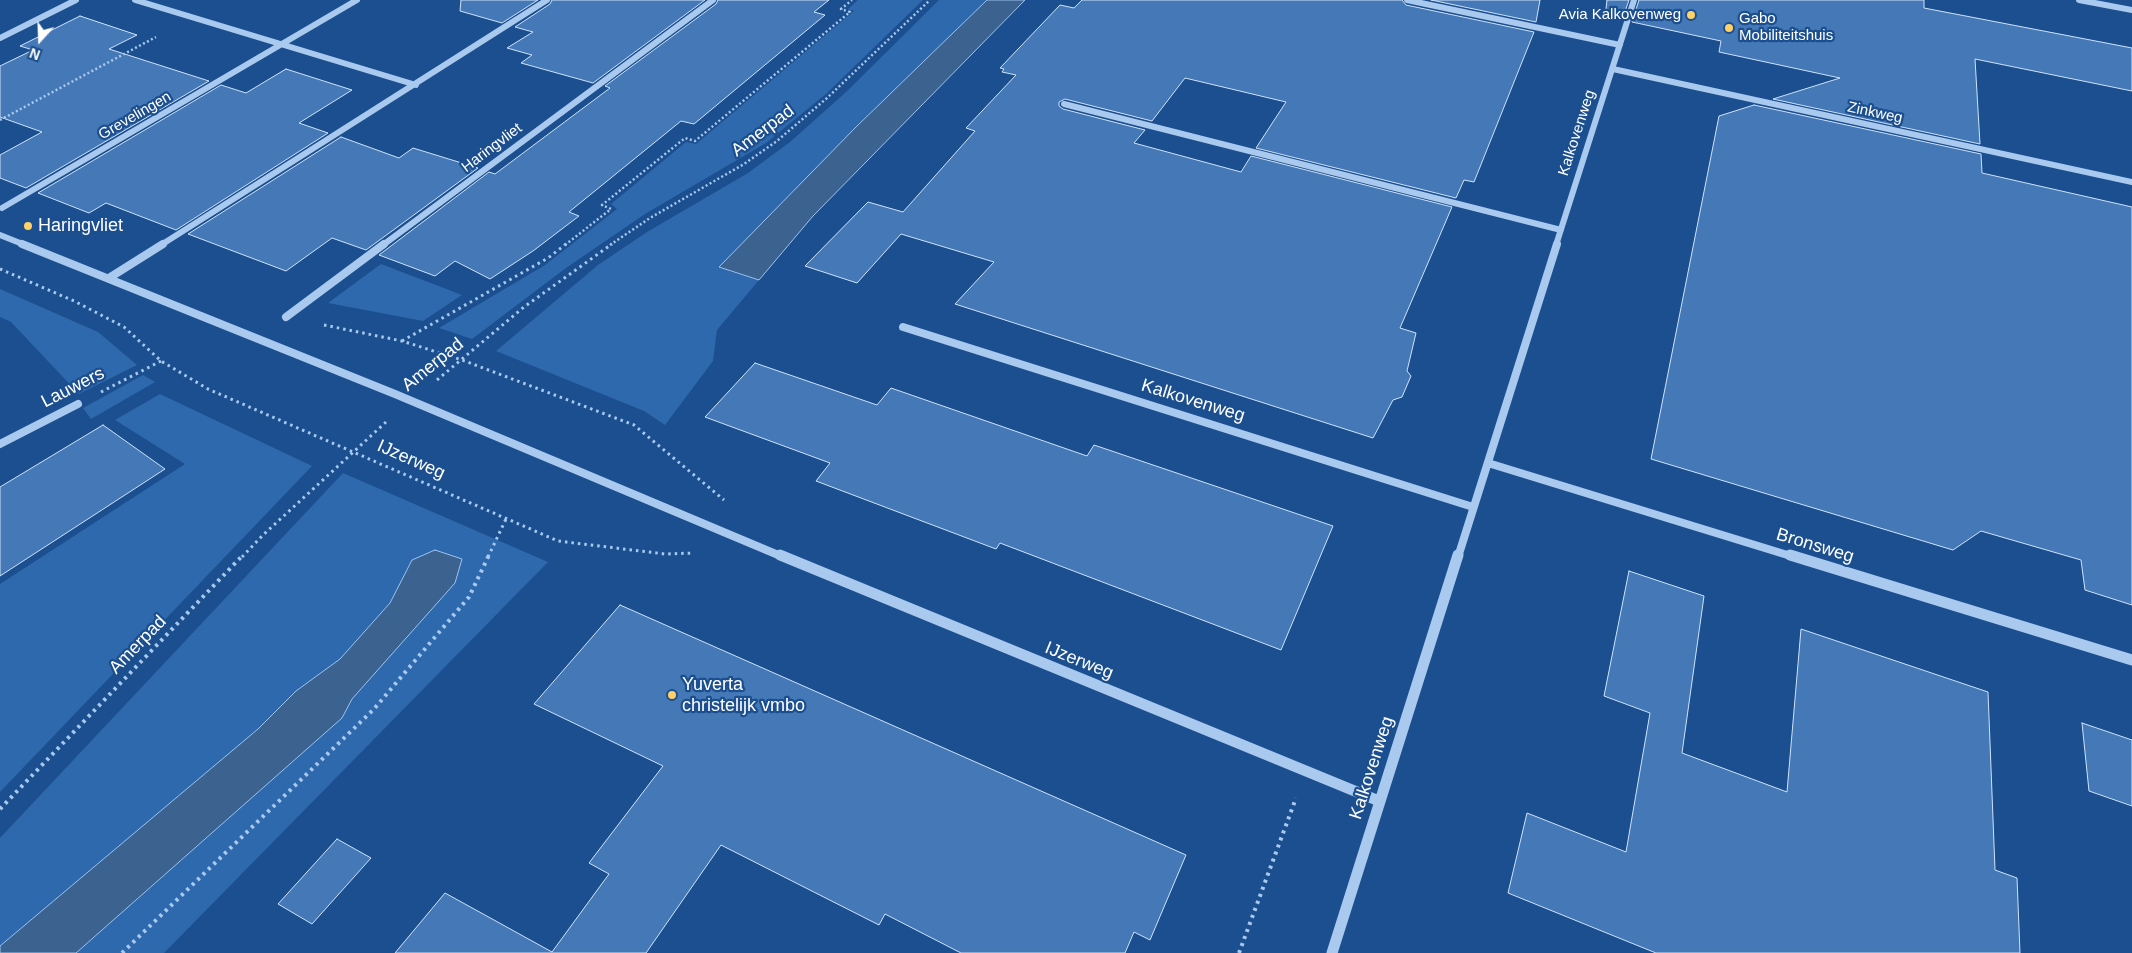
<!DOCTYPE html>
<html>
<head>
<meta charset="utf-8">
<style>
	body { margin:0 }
	#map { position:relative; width:2132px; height:953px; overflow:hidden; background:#1b4f8f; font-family:Helvetica,sans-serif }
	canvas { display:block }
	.north { position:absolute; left:15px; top:15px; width:50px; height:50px; -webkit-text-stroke:4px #1b4f8f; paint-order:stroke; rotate:200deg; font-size:14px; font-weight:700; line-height:20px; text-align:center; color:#fff }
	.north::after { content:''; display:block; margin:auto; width:18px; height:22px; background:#fff; clip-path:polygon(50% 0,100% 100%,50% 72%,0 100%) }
</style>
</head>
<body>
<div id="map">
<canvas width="2132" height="953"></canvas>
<div class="north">N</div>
</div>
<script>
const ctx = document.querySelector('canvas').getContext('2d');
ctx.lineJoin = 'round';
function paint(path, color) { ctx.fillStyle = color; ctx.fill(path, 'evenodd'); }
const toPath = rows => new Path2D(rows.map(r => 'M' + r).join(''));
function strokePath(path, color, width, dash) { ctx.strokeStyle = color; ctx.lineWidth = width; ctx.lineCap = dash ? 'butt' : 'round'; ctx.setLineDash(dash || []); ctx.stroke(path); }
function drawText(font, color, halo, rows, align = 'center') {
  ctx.font = font + ' Helvetica,sans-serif'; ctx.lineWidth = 4.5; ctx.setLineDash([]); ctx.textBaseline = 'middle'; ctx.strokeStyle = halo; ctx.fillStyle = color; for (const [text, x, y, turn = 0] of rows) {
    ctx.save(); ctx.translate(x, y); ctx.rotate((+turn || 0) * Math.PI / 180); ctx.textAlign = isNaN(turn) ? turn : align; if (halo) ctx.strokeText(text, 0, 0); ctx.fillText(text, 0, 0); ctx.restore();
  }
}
const green = toPath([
	[858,0,923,0,826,94,766,143,645,214,566,268,472,339,439,328,545,265,617,209,611,204,686,142,696,144,854,11,848,9],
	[939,0,987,0,856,127,729,271,759,280,717,330,713,361,665,425,644,411,496,351,598,265,647,232,748,173,790,142,845,93],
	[381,264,462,295,423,321,328,303],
	[0,289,98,332,137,365,79,394,11,322,0,317],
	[143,375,155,382,91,419,83,408],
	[160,394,312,466,0,792,0,584,185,464,115,420],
	[343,473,548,562,164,953,76,953,342,718,352,699,412,560,390,603,340,659,296,691,258,729,0,946,0,838]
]);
const water = toPath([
	[987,0,1025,0,813,216,759,280,719,267,856,127,987,0],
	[435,550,462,559,455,583,352,699,342,718,76,953,0,953,0,946,258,729,296,691,340,659,390,603,412,560,435,550]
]);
const building = toPath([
	[461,0,538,0,502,23,460,11,461,0],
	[552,0,705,0,593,83,521,63,532,55,507,48,533,32,515,27,550,4,552,0],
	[718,0,829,0,814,12,825,15,694,124,681,121,569,212,579,216,533,251,490,279,455,261,435,276,379,255,489,172,495,174,610,88,605,86,716,4,718,0],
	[1082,0,1402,0,1406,5,1534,32,1474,182,1464,180,1456,198,1256,148,1286,102,1185,78,1152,121,1065,99,1059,102,1059,106,1063,109,1145,130,1134,143,1241,172,1251,156,1452,207,1400,328,1416,333,1407,371,1411,376,1402,397,1393,400,1373,438,955,304,994,262,901,234,857,283,805,266,868,202,903,212,975,131,966,128,1016,75,1002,72,1004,69,1000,68,1060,5,1074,8,1082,0],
	[1431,0,1540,0,1536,22,1431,0],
	[1607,0,1629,0,1622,20,1605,17,1607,0],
	[1639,0,1924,0,1924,8,2132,48,2132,91,1975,59,1980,144,1773,99,1840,78,1719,52,1721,41,1632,22,1639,0],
	[80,16,137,35,109,49,209,81,26,188,0,178,0,155,42,132,0,117,0,66,33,50,20,46,80,16],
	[286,69,352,90,299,123,328,133,176,230,106,203,89,213,38,193,221,85,246,93,286,69],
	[1754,105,1981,154,1982,173,2132,207,2132,605,2085,590,2081,560,1981,531,1953,550,1651,459,1719,116,1754,105],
	[341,137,399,158,413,148,478,168,366,250,332,238,286,271,188,234,341,137],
	[755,363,877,405,891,388,1087,456,1094,445,1333,526,1281,650,1000,543,996,549,816,481,830,463,705,417,755,363],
	[103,425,165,469,0,576,0,487,103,425],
	[1629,571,1704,596,1682,753,1787,792,1801,629,1988,692,1995,870,2017,878,2020,953,1656,953,1508,893,1527,813,1626,852,1650,713,1604,696,1629,571],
	[620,605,1186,855,1150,940,1134,932,1125,953,961,953,885,914,879,925,721,845,646,953,395,953,445,893,552,952,609,874,589,863,663,766,534,704,620,605],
	[2082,723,2132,740,2132,806,2089,791,2082,723],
	[337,839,371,858,312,924,278,904,337,839]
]);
const pathFar2 = toPath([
	[0,120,156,37],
	[565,245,611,209,602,205,685,138,695,141,850,12,841,9,852,0],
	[610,245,650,218,744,164,777,141,827,98,930,0]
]);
const pathFar1 = toPath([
	[0,269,74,301,124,327,161,361,208,389,558,541,665,554,694,553],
	[324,325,402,341,462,360,634,425,724,500],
	[402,341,548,258,566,244],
	[437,380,524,307,612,244],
	[101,392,161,361],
	[242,557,263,535,386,422],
	[488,557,506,519]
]);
const path = toPath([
	[0,809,243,555],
	[122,953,374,709,469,597,489,555],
	[1239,953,1296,798]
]);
const minorFar2 = toPath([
	[135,0,416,85],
	[1407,0,1620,45],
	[2079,0,2132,10],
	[0,38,76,0],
	[1613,69,2132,182],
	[1064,104,1561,230],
	[2,208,357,0],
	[0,235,25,245],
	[161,245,547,0],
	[383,245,713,0],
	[1556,245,1634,0]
]);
const minorFar1 = toPath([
	[22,244,395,394,783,557],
	[109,278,163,244],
	[286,317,384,244],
	[903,327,1473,507],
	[0,444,78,404],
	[1488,463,1794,557],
	[1458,557,1557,244]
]);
const minor = toPath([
	[780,555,1379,801],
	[1790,555,2132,660],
	[1332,953,1458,555]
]);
const markers = [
	[1691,15,5,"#ffd166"],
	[1729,28,5,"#ffd166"],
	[28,226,5,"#ffd166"],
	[672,695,5,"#ffd166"]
];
const farPoinames = [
	["Avia Kalkovenweg",1681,15],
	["Gabo",1739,19,"left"],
	["Mobiliteitshuis",1739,36,"left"]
];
const farStreetnames = [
	["Zinkweg",1875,113,12],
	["Grevelingen",135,116,-30],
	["Kalkovenweg",1577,133,-72],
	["Haringvliet",492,148,-37]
];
const streetNames = [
	["Amerpad",763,131,-37],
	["Amerpad",433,365,-39],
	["Lauwers",73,388,-27],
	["Kalkovenweg",1193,401,17],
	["IJzerweg",411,460,24],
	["Bronsweg",1815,546,17],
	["Amerpad",138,645,-46],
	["IJzerweg",1079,661,22],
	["Kalkovenweg",1372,768,-72]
];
const poiNames = [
	["Haringvliet",38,226],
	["Yuverta",682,685],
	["christelijk vmbo",682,706]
];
paint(green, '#2e69ad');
paint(water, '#3c6290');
strokePath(water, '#9cc4f0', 1);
paint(building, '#4478b7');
strokePath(building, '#cfe3fa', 1);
strokePath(pathFar2, '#a9c9ee', 2.5, [2, 2.5]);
strokePath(pathFar1, '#a9c9ee', 3, [2.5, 4]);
strokePath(path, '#a9c9ee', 4, [3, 4.5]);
strokePath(minorFar2, '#a9c9ee', 6);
strokePath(minorFar1, '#a9c9ee', 8);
strokePath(minor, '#a9c9ee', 11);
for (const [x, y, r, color] of markers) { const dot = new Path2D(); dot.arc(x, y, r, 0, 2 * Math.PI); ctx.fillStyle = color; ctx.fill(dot); strokePath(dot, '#1b4f8f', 2); }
drawText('15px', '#fff', '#1b4f8f', farPoinames, 'right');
drawText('15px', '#fff', '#1b4f8f', farStreetnames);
drawText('18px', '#fff', '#1b4f8f', streetNames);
drawText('18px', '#fff', '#1b4f8f', poiNames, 'left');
</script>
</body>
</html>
